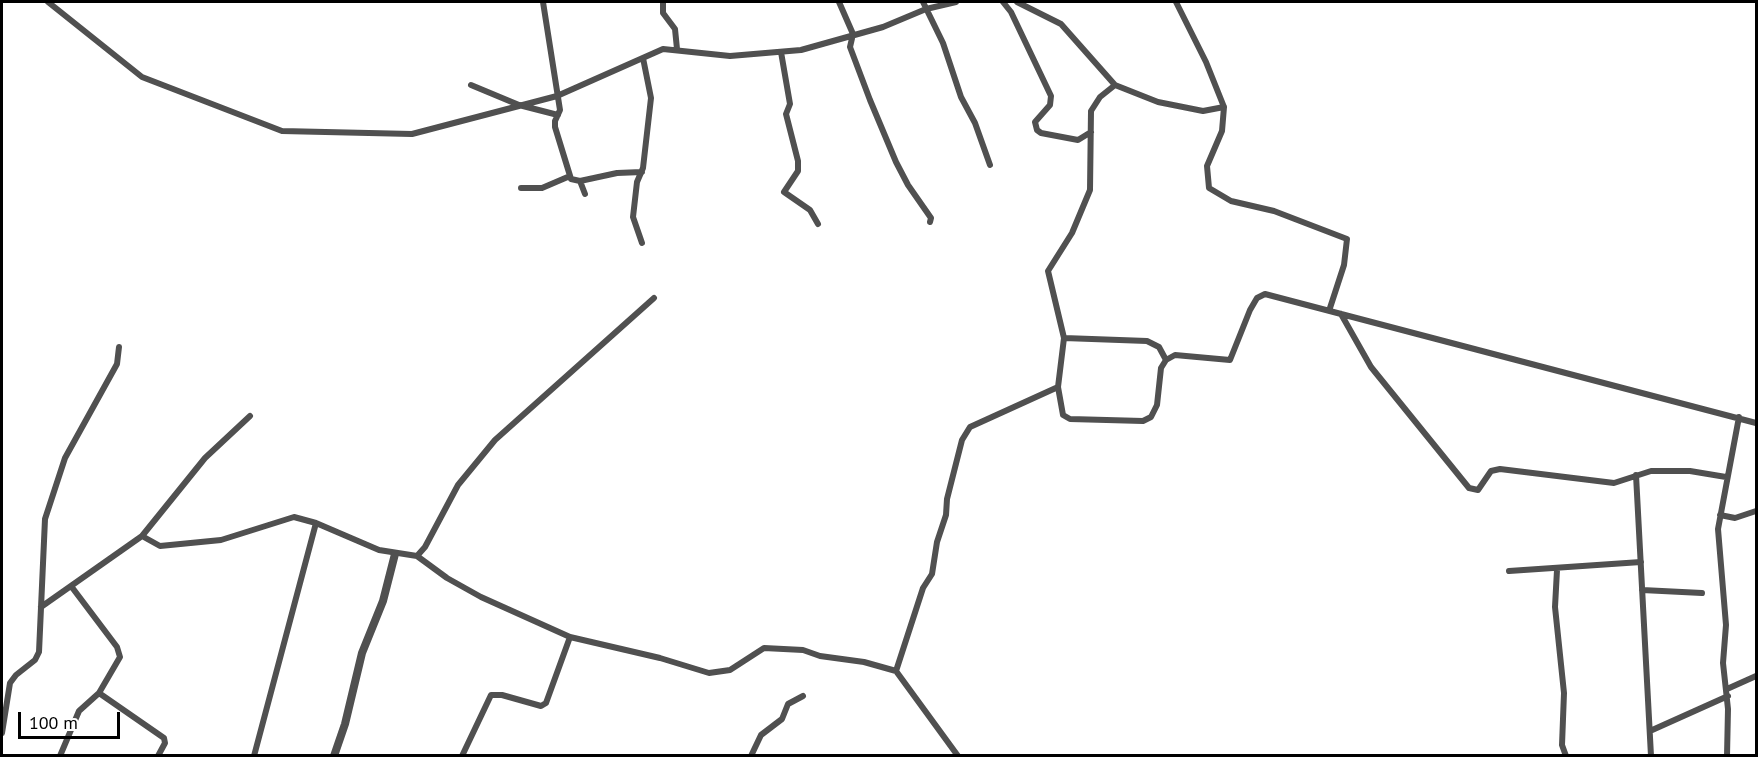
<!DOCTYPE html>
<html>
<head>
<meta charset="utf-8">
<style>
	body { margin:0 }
	#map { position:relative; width:1758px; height:757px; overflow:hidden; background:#fff; font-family:"PT Sans",sans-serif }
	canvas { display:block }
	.frame { position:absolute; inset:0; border:3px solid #000; pointer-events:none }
	.scale { position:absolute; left:18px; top:712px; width:102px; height:27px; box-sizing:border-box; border:3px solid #000; border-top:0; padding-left:8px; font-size:18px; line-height:21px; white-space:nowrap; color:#000; -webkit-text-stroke:4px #fff; paint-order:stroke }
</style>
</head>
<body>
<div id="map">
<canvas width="1758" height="757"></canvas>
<div class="frame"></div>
<div class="scale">100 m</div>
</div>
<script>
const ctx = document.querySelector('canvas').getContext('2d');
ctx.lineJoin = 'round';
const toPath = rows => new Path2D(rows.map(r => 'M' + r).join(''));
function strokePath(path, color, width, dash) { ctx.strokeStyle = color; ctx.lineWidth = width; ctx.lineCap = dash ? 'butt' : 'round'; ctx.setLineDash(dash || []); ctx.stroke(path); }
const minor = toPath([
	[48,2,142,77,282,131,412,134,557,96,663,49,730,56,801,50,883,27,926,9,956,2],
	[543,2,560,110,555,121,555,127,571,179,580,181,585,194],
	[663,2,663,13,675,29,677,49],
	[839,2,853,34,850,47,870,100,896,162,908,185,931,218,930,222],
	[923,2,943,43,961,97,975,123,990,165],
	[1003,2,1011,12,1051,96,1050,105,1035,122,1037,130,1041,133,1078,140,1091,132],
	[1017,2,1061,24,1115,85,1158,102,1203,111,1224,107,1206,62,1176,2],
	[781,52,790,104,786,114,798,161,798,171,784,192,810,210,818,224],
	[471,85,519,105,558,115],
	[1115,85,1100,97,1091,111,1090,190,1072,233,1048,271,1064,338,1058,387,1063,415,1070,419,1143,421,1151,417,1157,405,1161,368,1166,360,1175,355,1230,360,1250,310,1257,298,1265,294,1756,423],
	[1224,107,1222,131,1207,166,1209,188,1231,201,1274,211,1347,239,1344,265,1329,311],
	[580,181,617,173,642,172],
	[521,188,542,188,570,176],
	[642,243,633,217,637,182,643,168,651,98,643,58],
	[1341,314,1371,367,1469,488,1478,490,1491,471,1500,469,1614,483,1651,471,1690,471,1726,477],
	[1064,338,1147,341,1159,347,1166,360],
	[1636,475,1651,756],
	[1720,515,1735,518,1756,511],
	[142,536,160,546,221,540,294,517,316,523,379,550,417,556,425,547,458,485,495,440,654,298],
	[417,556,447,578,481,597,570,637,660,658,709,673,730,670,764,648,803,650,820,656,864,662,896,671,923,588,932,574,937,542,946,515,947,499,962,440,970,427,1058,387],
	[1557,570,1555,607,1564,693,1562,745,1566,756],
	[1509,571,1641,562],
	[71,586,117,647,120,657,99,693],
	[1642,590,1702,593],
	[41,607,142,536,205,458,250,416],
	[896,671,958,756],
	[1727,689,1756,676],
	[1650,731,1728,696],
	[2,733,10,683,16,675,35,660,39,652,45,519,65,458,117,364,119,347],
	[60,756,79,711,99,693,164,738,165,743,158,756],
	[254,756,316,523],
	[462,756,491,695,502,695,541,706,546,703,570,637],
	[751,756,761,735,782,719,788,704,803,696],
	[1727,756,1728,709,1723,663,1726,625,1718,529,1739,417]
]);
const tertiary = toPath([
	[334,756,345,724,362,653,383,601,395,554]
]);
strokePath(minor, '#505050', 6);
strokePath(tertiary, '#505050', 8);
</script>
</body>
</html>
